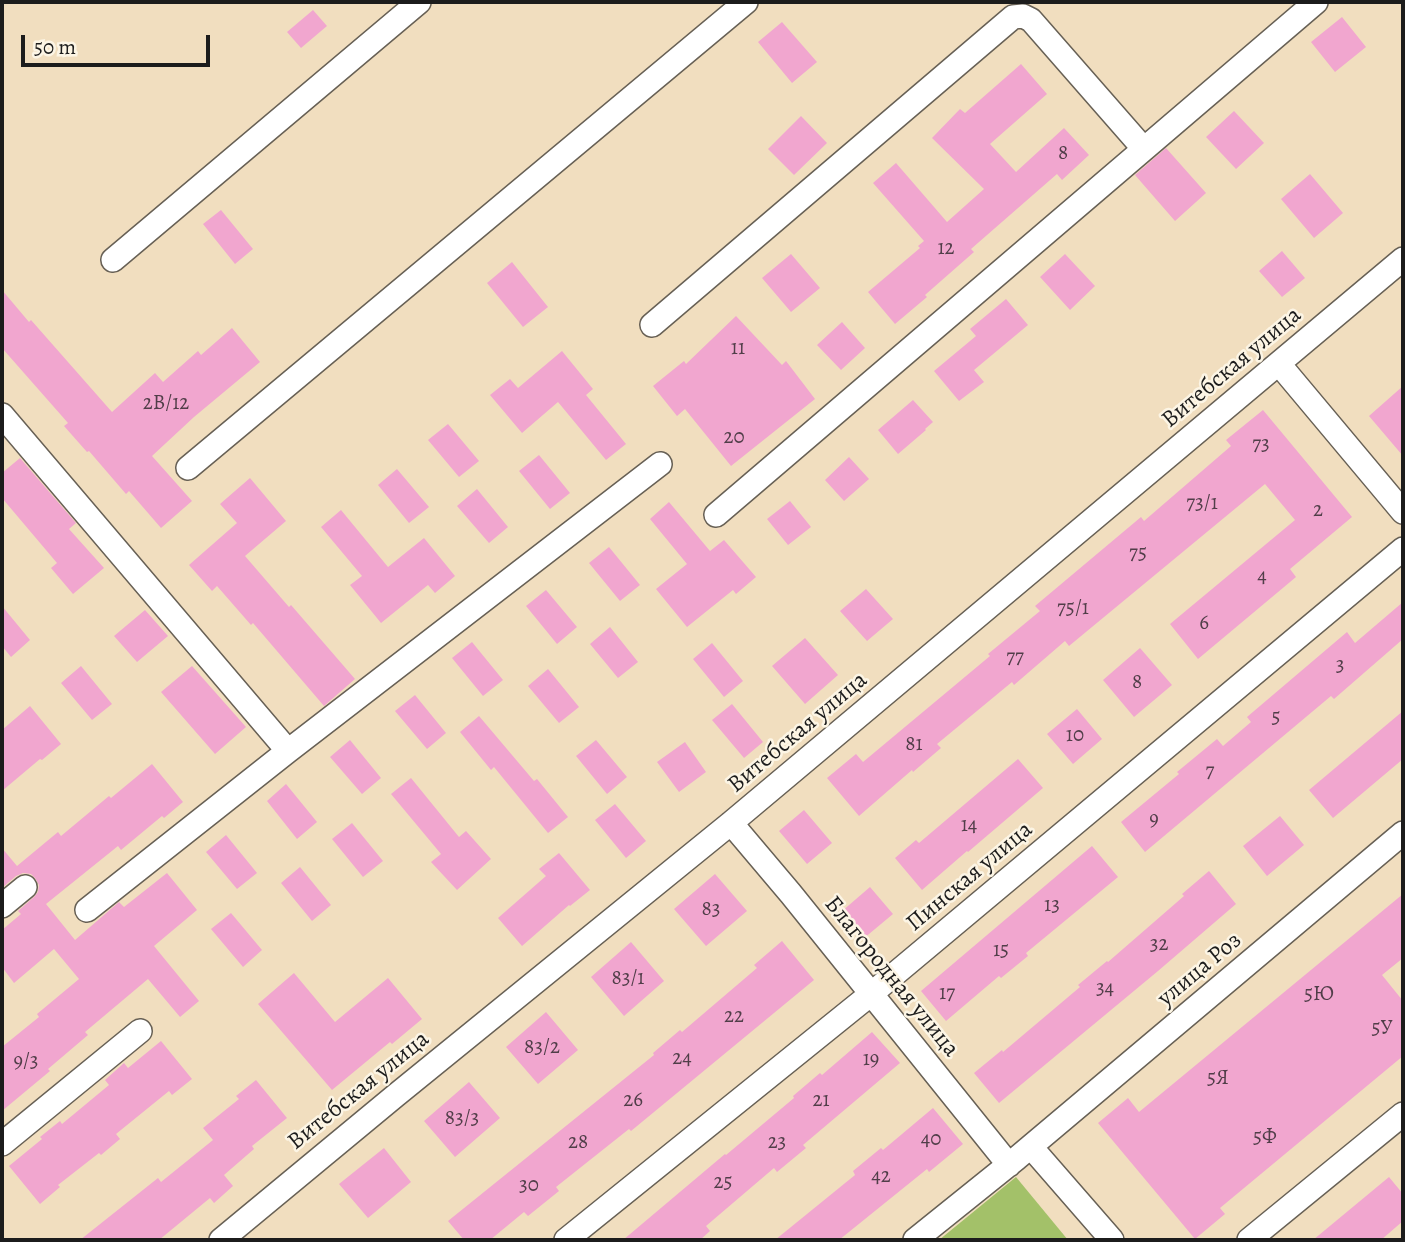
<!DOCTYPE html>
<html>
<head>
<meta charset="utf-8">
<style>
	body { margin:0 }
	#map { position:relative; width:1405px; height:1242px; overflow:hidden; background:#f1debf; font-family:Alegreya,serif }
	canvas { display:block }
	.frame { position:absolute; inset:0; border:4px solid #1c1c1c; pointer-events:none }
	.scale { position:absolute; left:21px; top:35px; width:189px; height:32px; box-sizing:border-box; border:4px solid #1c1c1c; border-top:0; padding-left:9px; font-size:21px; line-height:24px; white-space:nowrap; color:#1c1c1c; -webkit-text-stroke:5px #fcf5e5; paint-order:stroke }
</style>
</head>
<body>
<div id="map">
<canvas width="1405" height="1242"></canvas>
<div class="frame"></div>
<div class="scale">50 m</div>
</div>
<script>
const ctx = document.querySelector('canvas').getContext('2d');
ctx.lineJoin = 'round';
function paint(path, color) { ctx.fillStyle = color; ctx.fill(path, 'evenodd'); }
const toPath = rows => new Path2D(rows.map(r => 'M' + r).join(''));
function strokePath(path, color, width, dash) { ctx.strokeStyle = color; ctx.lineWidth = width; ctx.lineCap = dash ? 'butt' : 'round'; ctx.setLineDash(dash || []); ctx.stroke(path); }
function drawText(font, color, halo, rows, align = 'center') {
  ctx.font = font + ' Alegreya,serif'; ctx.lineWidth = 5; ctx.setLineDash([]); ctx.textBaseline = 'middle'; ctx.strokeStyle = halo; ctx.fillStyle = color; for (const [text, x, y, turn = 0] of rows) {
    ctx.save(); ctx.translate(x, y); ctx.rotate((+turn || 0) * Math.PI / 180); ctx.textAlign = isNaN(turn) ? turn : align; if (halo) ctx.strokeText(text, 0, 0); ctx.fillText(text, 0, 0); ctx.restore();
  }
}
const green = toPath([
	[1016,1177,1068,1240,939,1240]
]);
const building = toPath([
	[313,10,327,26,301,48,287,32],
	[1342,17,1366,47,1335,72,1311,42],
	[782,22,817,62,792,83,758,42],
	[1021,64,1047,94,990,144,1016,172,1064,128,1089,155,1062,180,1057,174,971,249,974,252,925,295,927,297,895,324,868,292,920,248,918,246,924,241,873,183,896,163,947,222,984,189,932,138,960,109,965,113],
	[1234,111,1264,143,1236,169,1206,137],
	[801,116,827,143,794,175,768,149],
	[1166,148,1206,193,1175,221,1135,175],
	[1310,174,1343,213,1314,238,1281,199],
	[221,210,253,249,235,264,203,224],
	[1282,251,1305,278,1282,297,1259,271],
	[791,254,820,288,791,312,762,278],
	[1065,254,1095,286,1070,310,1040,277],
	[512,262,548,307,523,327,487,283],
	[2,290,29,322,31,320,112,412,155,373,163,382,198,351,201,355,232,328,260,362,194,417,152,456,192,501,161,528,129,491,126,494,89,451,87,452,64,426,68,423,2,348],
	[1006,299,1028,325,974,370,984,382,959,401,934,371,976,336,970,329],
	[736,316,782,365,786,361,815,399,731,466,685,409,677,416,653,386,684,361,686,364],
	[842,322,865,348,841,370,817,345],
	[562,351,593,389,586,395,626,444,606,460,558,402,522,433,490,395,510,379,518,388],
	[1403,386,1403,456,1369,416],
	[913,400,933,422,925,429,926,430,898,454,878,430],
	[1263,410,1352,517,1290,569,1296,577,1198,659,1170,624,1295,520,1265,484,1069,646,1065,641,1014,685,1012,682,937,744,941,748,913,772,912,770,859,816,827,778,856,754,863,762,990,656,988,654,1040,611,1035,606,1141,517,1144,521,1231,446,1226,440],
	[448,424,479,461,459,477,428,440],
	[539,455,570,493,550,509,519,471],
	[849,457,869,479,844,501,825,480],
	[20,458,76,523,69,529,104,568,73,594,51,568,57,563,2,498,2,473],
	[397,469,429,507,409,523,378,485],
	[250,478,286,521,245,556,289,607,291,605,355,679,324,706,253,623,251,625,217,586,212,591,189,565,237,523,220,504],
	[477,489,508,527,489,543,457,506],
	[790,501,811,527,788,545,767,519],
	[669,502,710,551,724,540,756,577,736,594,733,590,687,627,656,589,687,564,650,519],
	[341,510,388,567,424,538,455,576,435,593,428,585,381,623,350,585,362,576,321,527],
	[609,547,640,585,620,601,589,563],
	[866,589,893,619,867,641,840,611],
	[546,590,577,627,557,644,526,606],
	[1403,602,1403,639,1334,699,1331,696,1145,852,1121,822,1179,774,1177,772,1217,739,1223,746,1251,722,1247,717,1347,632,1355,643],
	[2,606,30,640,11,657,2,646],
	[145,610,168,636,137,662,114,636],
	[610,627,638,662,618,678,590,644],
	[805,638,838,675,805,704,772,666],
	[472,642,503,680,483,696,452,658],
	[712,643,743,681,724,697,693,659],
	[1140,648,1172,685,1134,717,1103,680],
	[81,666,112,704,92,720,61,683],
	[192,666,246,727,215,754,161,692],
	[548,669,579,707,559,723,528,686],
	[415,695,446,733,427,749,395,711],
	[732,704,763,742,744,758,712,720],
	[30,706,61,744,42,760,40,759,2,791,2,730],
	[1077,709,1102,739,1073,764,1047,734],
	[1403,711,1403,759,1333,818,1309,790],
	[479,716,534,781,537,779,568,817,548,833,494,767,491,770,460,732],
	[350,740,381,778,362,794,330,757],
	[596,740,627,777,607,794,576,756],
	[685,742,706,772,679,792,657,762],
	[1018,759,1043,788,968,852,967,851,922,890,895,858,916,840,919,843],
	[152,764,183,802,164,818,162,816,121,850,118,846,46,904,75,940,119,902,124,907,167,873,197,910,154,946,199,1001,180,1017,148,979,85,1032,88,1035,48,1069,50,1071,2,1111,2,1047,39,1017,37,1014,79,979,54,949,14,983,2,967,2,930,21,914,18,911,34,897,38,892,39,885,35,878,31,874,23,873,16,876,2,888,2,848,17,866,58,832,61,836,109,796,111,798],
	[411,778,459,837,466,831,491,859,457,890,431,862,441,854,391,794],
	[286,784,317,822,297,839,267,801],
	[615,804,646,841,626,858,595,820],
	[804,810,832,843,807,864,779,831],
	[1280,816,1304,845,1267,876,1243,846],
	[352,823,383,861,363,877,332,839],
	[226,835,257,873,237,889,206,852],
	[1092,846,1118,877,1026,953,1028,956,1001,978,999,976,946,1021,921,991],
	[559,853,590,890,570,906,569,905,522,946,498,918,546,876,539,869],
	[300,867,331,905,312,921,281,883],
	[1209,871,1236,904,1158,971,999,1103,974,1073,1002,1050,1003,1052,1080,987,1078,985,1107,961,1108,962,1184,896,1182,894],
	[715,874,747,911,706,946,674,909],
	[870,887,893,914,863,939,841,912],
	[1403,894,1403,958,1382,975,1403,1001,1403,1056,1220,1208,1225,1214,1195,1239,1098,1123,1128,1098,1139,1112],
	[231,913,262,950,243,967,211,929],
	[782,941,814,980,631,1131,629,1129,556,1187,559,1191,528,1216,524,1212,490,1240,464,1240,448,1221,654,1055,653,1053,680,1030,682,1032,757,968,754,965],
	[631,942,664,981,624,1016,591,977],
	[294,973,335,1022,388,978,422,1019,392,1044,390,1042,332,1090,258,1004],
	[546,1012,578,1050,538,1084,506,1047],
	[872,1032,900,1063,803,1145,806,1148,777,1172,774,1168,706,1226,710,1231,700,1240,623,1240,725,1154,726,1155,794,1098,793,1096,820,1073,822,1075],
	[161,1041,192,1079,172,1095,169,1091,116,1134,120,1139,101,1155,99,1153,58,1185,60,1187,40,1204,9,1166,42,1139,40,1137,60,1121,62,1124,109,1085,105,1080,124,1063,128,1068],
	[256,1080,287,1118,252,1146,254,1149,224,1175,233,1186,214,1203,210,1198,159,1240,80,1240,158,1178,161,1182,213,1140,203,1128,239,1099,236,1096],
	[469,1082,500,1118,455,1157,424,1121],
	[933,1108,963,1144,929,1172,927,1169,839,1240,775,1240,855,1175,853,1171,881,1148,883,1150],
	[384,1148,411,1182,368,1218,339,1184],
	[1389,1177,1403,1194,1403,1221,1381,1240,1313,1240]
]);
const street = toPath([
	[113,260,419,2],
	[652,325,1013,17,1023,16,1031,20,1143,148],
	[1279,364,1403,512],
	[2,415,288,751],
	[188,468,746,2],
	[716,515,1316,2],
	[731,823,791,894,1009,1165],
	[2,906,25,887],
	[87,910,288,751,660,464],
	[2,1144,140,1031],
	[1031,1147,1112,1240],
	[221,1240,395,1096,731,823,1403,259],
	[566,1240,871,994,1403,549],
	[915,1240,1017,1158,1403,833],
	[1249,1240,1403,1114]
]);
const numberNames = [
	["8",1063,154],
	["12",946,249],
	["11",738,349],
	["2В/12",166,404],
	["20",734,438],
	["73",1261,445],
	["73/1",1202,504],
	["2",1318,511],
	["75",1138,554],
	["4",1262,577],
	["75/1",1073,609],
	["6",1204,624],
	["77",1015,658],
	["3",1340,666],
	["8",1137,683],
	["5",1276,718],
	["10",1075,736],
	["81",914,745],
	["7",1210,772],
	["9",1154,820],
	["14",969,826],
	["13",1052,906],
	["83",711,910],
	["32",1159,945],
	["15",1001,951],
	["83/1",628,979],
	["34",1105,989],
	["17",947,994],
	["5Ю",1319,995],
	["22",734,1017],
	["5У",1382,1029],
	["83/2",542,1048],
	["24",682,1059],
	["19",871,1060],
	["9/3",26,1062],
	["5Я",1218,1079],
	["26",633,1101],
	["21",821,1101],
	["83/3",462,1119],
	["5Ф",1265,1138],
	["40",931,1140],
	["28",578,1143],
	["23",777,1143],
	["42",881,1177],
	["25",723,1183],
	["30",529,1186]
];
const streetNames = [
	["Витебская улица",1232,368,-40],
	["Витебская улица",798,733,-40],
	["Пинская улица",970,877,-40],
	["улица Роз",1200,970,-40],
	["Благородная улица",891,977,51],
	["Витебская улица",359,1091,-39]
];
paint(green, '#a3c169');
paint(building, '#f1a6cf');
strokePath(street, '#676055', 26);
strokePath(street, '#fff', 23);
drawText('21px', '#513e49', null, numberNames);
drawText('24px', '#1c1c1c', '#fcf5e5', streetNames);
</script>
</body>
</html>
